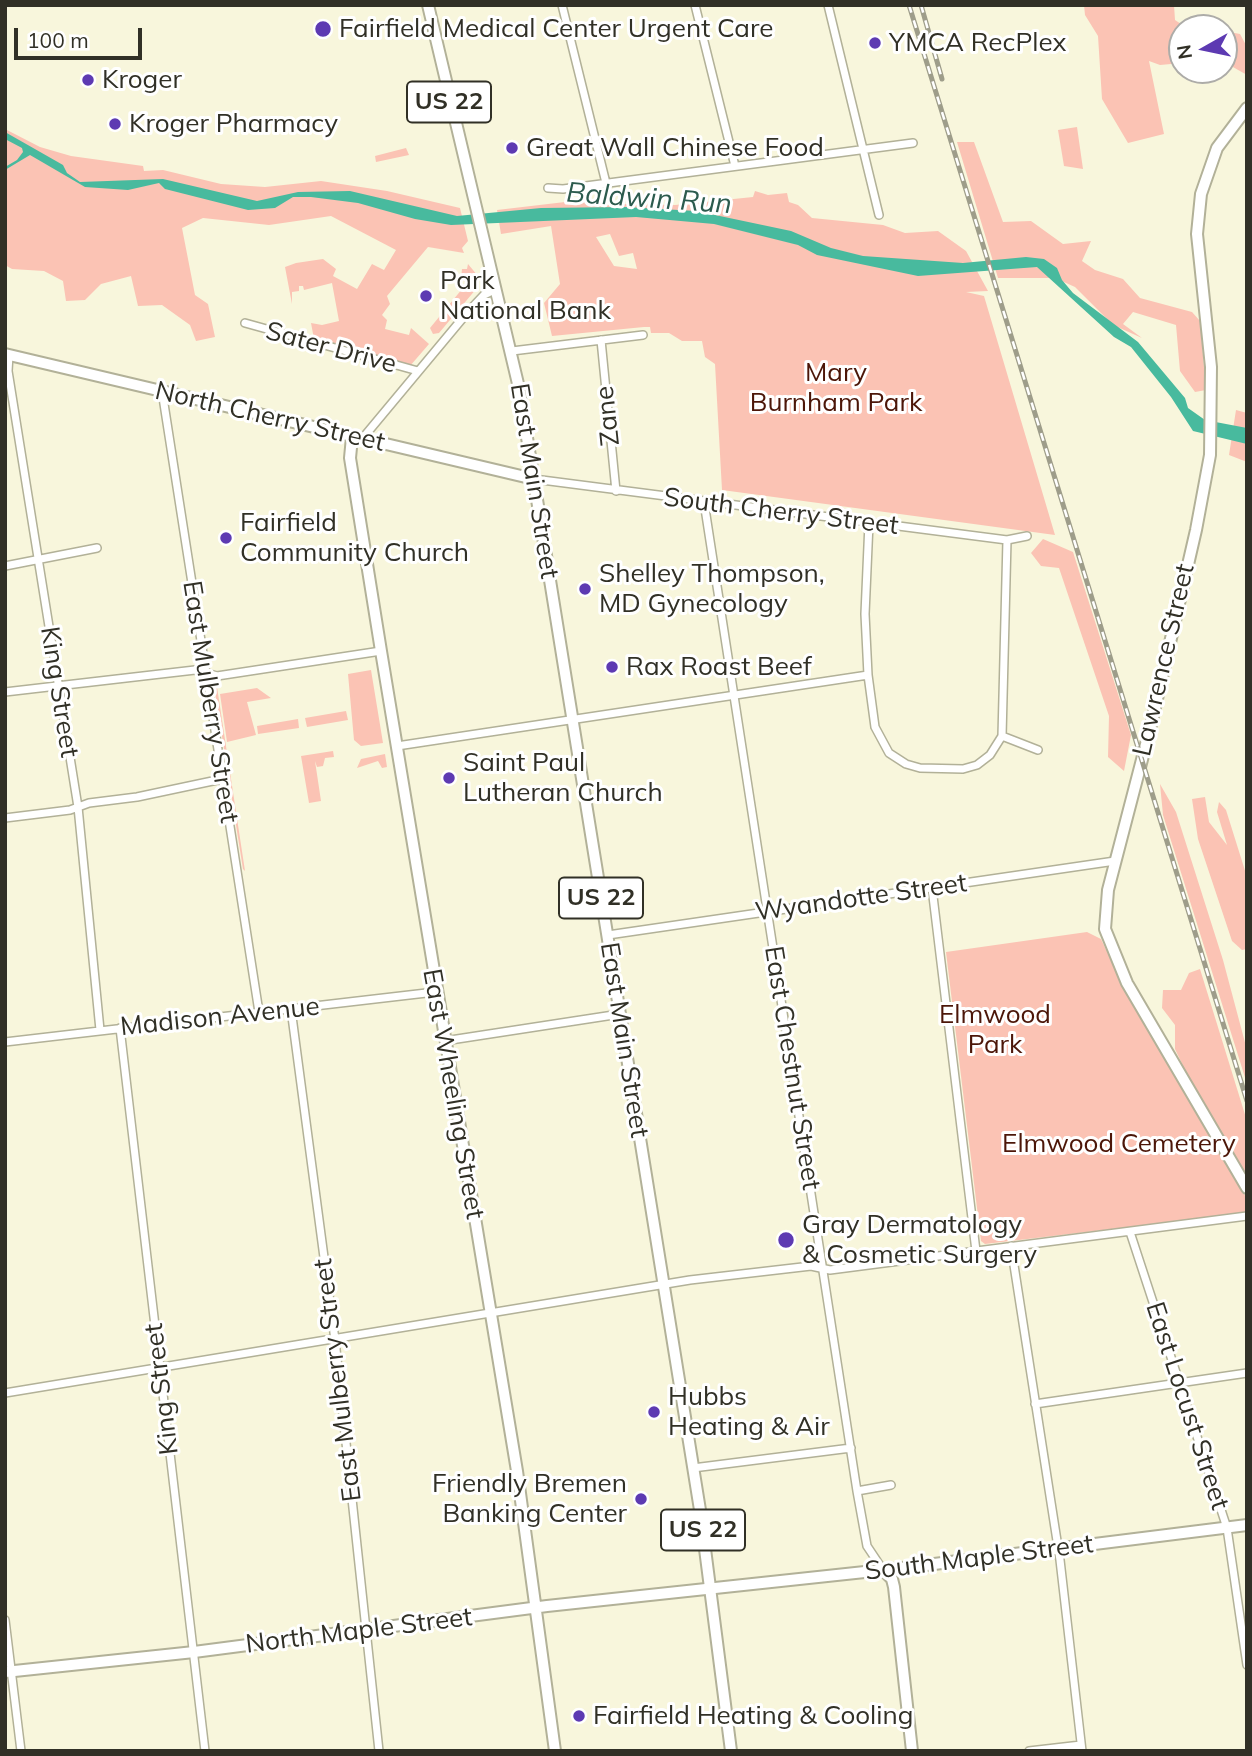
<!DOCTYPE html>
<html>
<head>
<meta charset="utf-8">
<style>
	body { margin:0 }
	#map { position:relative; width:1252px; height:1756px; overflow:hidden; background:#f8f6dc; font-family:Mulish,sans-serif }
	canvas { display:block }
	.frame { position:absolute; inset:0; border:7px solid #313026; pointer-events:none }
	.north { position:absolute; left:1168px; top:14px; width:70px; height:70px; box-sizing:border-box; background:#fff; border:2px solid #adaca8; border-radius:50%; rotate:261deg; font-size:19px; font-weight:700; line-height:28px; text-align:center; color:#313026 }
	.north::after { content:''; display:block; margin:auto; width:24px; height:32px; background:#5d3ab2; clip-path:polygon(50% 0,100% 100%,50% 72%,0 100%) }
	.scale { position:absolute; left:14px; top:28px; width:128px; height:32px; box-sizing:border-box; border:4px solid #313026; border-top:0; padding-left:9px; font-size:21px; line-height:24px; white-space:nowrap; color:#313026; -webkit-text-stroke:5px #fff; paint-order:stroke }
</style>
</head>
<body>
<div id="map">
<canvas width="1252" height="1756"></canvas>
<div class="frame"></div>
<div class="north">N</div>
<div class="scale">100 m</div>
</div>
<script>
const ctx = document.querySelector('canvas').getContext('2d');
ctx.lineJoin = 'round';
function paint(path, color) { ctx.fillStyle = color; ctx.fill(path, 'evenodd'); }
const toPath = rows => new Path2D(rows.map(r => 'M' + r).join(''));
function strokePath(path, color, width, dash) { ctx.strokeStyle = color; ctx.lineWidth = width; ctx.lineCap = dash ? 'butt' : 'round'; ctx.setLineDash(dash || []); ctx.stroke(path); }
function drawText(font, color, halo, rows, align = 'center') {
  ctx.font = font + ' Mulish,sans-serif'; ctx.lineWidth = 6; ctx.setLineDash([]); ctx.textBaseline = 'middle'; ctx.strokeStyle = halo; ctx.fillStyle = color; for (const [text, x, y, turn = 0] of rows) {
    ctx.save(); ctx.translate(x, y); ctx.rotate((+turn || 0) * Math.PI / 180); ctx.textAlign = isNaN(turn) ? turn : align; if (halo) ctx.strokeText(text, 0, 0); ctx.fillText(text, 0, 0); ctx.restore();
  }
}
const green = toPath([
	[1084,5,1174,5,1175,20,1187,28,1182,28,1182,63,1160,65,1149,61,1164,134,1128,143,1102,99,1098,36,1085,15],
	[1224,31,1240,34,1247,47,1247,75,1224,62],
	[1077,127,1083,169,1064,166,1058,130],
	[5,129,40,147,71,156,143,166,144,171,163,170,221,184,265,187,321,181,387,191,460,208,468,241,462,248,464,253,428,247,387,296,390,304,382,315,387,320,385,329,409,335,411,328,429,344,410,366,314,339,311,323,322,325,339,321,332,283,304,290,303,286,299,286,299,291,292,292,292,304,285,267,296,263,323,259,336,269,333,276,357,289,372,264,384,270,396,250,331,216,269,225,203,218,182,228,195,295,208,304,215,337,196,341,190,325,162,305,138,306,131,276,101,284,85,300,66,301,63,281,44,271,12,269,5,265],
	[957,142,974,142,1003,222,1031,221,1063,244,1091,241,1082,261,1095,270,1123,279,1140,298,1192,312,1200,321,1206,390,1195,392,1180,371,1176,325,1133,312,1123,324,1142,338,1113,325,1075,287,1055,278,998,278],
	[406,148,409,155,376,162,375,156],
	[755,191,768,195,787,193,789,202,798,205,812,218,883,225,905,233,938,231,966,251,988,291,966,292,984,296,1055,535,722,490,715,364,705,357,702,341,682,341,669,333,651,333,650,327,644,327,552,336,544,303,560,284,551,226,501,234,497,210,582,200,623,204,675,205,753,197],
	[610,234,619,256,633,253,637,269,614,266,596,237],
	[468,264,478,276,477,288,439,333,433,334,430,328,467,283,461,279,462,269,467,269],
	[1236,410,1247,413,1247,462,1229,455],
	[1043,539,1073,552,1131,735,1124,771,1108,757,1109,716,1059,568,1041,566,1031,553],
	[371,670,383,743,361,746,354,740,348,674],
	[214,686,217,687,245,871,243,869],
	[257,688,271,698,247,702,256,735,227,742,220,694],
	[346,711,348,720,307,727,305,718],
	[298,719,299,728,258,734,257,726],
	[333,751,334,757,325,758,323,766,317,767,315,761,321,801,309,803,301,756],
	[385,754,387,767,382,768,378,761,357,768,361,759],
	[1160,784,1176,812,1223,960,1247,1050,1247,1084,1163,815],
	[1205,797,1209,822,1227,845,1217,812,1219,802,1226,810,1247,877,1247,949,1242,950,1232,941,1198,839,1192,799],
	[1087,932,1101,939,1126,992,1247,1199,1247,1213,985,1244,981,1241,946,952],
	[1200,969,1247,1121,1247,1177,1193,1087,1175,1049,1175,1025,1162,1008,1163,990,1181,990,1189,973]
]);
const water = toPath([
	[5,132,63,165,67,173,80,182,163,179,257,201,298,192,350,191,457,216,541,208,626,207,696,211,791,231,831,248,863,256,963,263,1026,257,1044,259,1057,268,1062,280,1073,293,1138,342,1185,398,1188,408,1205,420,1247,428,1247,444,1193,431,1171,397,1131,347,1114,337,1037,267,918,276,817,255,798,245,714,224,636,217,451,225,415,219,358,203,311,197,293,197,275,208,248,210,165,189,159,183,128,190,85,187,30,155,5,170,5,167,17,160,23,152,22,148,5,139]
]);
const street = toPath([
	[562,5,606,183],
	[695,5,735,166],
	[828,5,879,215],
	[548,188,563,189,913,143],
	[245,323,418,371],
	[601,340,616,491],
	[512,351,643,335],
	[9,355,8,371,78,807,100,1030],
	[162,391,259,1012],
	[362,439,467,313,484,295,496,289],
	[534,479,1007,540,1027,536],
	[704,502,857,1491,867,1546,883,1570],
	[869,523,865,614,868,675,875,727,889,753,906,764,920,768,963,769,977,765,990,755,1002,736,1007,540],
	[5,566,97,548],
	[5,692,195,670,217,676,381,651],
	[1002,736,1038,750],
	[397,746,868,675],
	[5,818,70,810,89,803,137,797,222,779],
	[932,888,976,1251],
	[608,935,1115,861],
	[291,1009,335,1340,379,1751],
	[120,1028,205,1751],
	[444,1041,620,1014],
	[5,1042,435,992],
	[1130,1232,1227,1528,1247,1665],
	[1011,1246,1060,1560,1082,1751],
	[5,1393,690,1280,811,1266,830,1270,1247,1216],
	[1035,1404,1247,1373],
	[693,1468,851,1448],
	[857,1491,891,1485],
	[5,1620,21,1751],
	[1029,1751,1081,1745]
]);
const secondary = toPath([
	[1247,108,1217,148,1201,194,1197,234,1211,367,1210,455,1196,530,1151,725,1108,890,1105,929,1127,983,1247,1188],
	[5,354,534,479],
	[352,437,350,458,381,651,517,1471,555,1751],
	[883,1570,892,1579,894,1587,912,1751],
	[5,1672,194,1652,547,1606,902,1568,1247,1525]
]);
const primary = toPath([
	[428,5,519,388,700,1510,731,1751]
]);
const rail = toPath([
	[909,5,1247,1101],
	[921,5,942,79]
]);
const markers = [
	[323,29,9,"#5d3ab2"],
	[875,43,7,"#5d3ab2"],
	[88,80,7,"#5d3ab2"],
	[115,124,7,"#5d3ab2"],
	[512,148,7,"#5d3ab2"],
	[426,296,7,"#5d3ab2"],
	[226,538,7,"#5d3ab2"],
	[585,589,7,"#5d3ab2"],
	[612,667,7,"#5d3ab2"],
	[449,778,7,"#5d3ab2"],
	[786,1240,9,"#5d3ab2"],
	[654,1412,7,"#5d3ab2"],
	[641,1499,7,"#5d3ab2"],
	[579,1716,7,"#5d3ab2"]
];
const shields = [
	[449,102,84],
	[601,898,84],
	[703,1530,84]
];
const shieldNames = [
	["US 22",449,102],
	["US 22",601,898],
	["US 22",703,1530]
];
const poiNames = [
	["Fairfield Medical Center Urgent Care",339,29],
	["YMCA RecPlex",889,43],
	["Kroger",102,80],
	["Kroger Pharmacy",129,124],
	["Great Wall Chinese Food",526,148],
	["Park",440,281],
	["National Bank",440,311],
	["Fairfield",240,523],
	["Community Church",240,553],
	["Shelley Thompson,",599,574],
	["MD Gynecology",599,604],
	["Rax Roast Beef",626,667],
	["Saint Paul",463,763],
	["Lutheran Church",463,793],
	["Gray Dermatology",802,1225],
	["& Cosmetic Surgery",802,1255],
	["Hubbs",668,1397],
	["Heating & Air",668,1427],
	["Friendly Bremen",627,1484,"right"],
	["Banking Center",627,1514,"right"],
	["Fairfield Heating & Cooling",593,1716]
];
const streetNames = [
	["Sater Drive",331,348,15],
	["Zane",608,416,-96],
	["North Cherry Street",270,417,13],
	["East Main Street",534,481,81],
	["South Cherry Street",781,512,7],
	["Lawrence Street",1164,660,-77],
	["King Street",59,692,81],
	["East Mulberry Street",210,702,81],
	["Wyandotte Street",861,898,-8],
	["Madison Avenue",220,1017,-6],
	["East Main Street",624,1040,81],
	["East Chestnut Street",792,1068,81],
	["East Wheeling Street",453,1094,80],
	["East Mulberry Street",338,1380,-97],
	["King Street",162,1389,-97],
	["East Locust Street",1187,1406,72],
	["South Maple Street",979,1558,-7],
	["North Maple Street",359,1631,-7]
];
const parkNames = [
	["Mary",836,373],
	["Burnham Park",836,403],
	["Elmwood",995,1015],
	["Park",995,1045],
	["Elmwood Cemetery",1119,1144]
];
const waterNames = [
	["Baldwin Run",649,199,4]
];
paint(green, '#fbc3b4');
paint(water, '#48ba9e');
strokePath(street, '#b2b198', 10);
strokePath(secondary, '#b2b198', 14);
strokePath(primary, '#b2b198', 14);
strokePath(street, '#fff', 7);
strokePath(secondary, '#fff', 10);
strokePath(primary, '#fff', 10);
strokePath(rail, '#9e9d8a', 5);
strokePath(rail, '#fff', 2.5, [8]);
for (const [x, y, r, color] of markers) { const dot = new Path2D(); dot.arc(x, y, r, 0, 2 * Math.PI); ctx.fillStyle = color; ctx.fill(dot); strokePath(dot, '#fff', 2.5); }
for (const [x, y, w] of shields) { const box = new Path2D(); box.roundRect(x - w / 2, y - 20.5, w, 41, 5); ctx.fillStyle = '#fff'; ctx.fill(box); strokePath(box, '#313026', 2); }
drawText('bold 24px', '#313026', null, shieldNames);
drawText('26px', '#313026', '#fff', poiNames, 'left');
drawText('26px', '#313026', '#fff', streetNames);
drawText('26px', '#4c1608', '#fff', parkNames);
drawText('italic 28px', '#2c5b4e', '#fff', waterNames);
</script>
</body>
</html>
